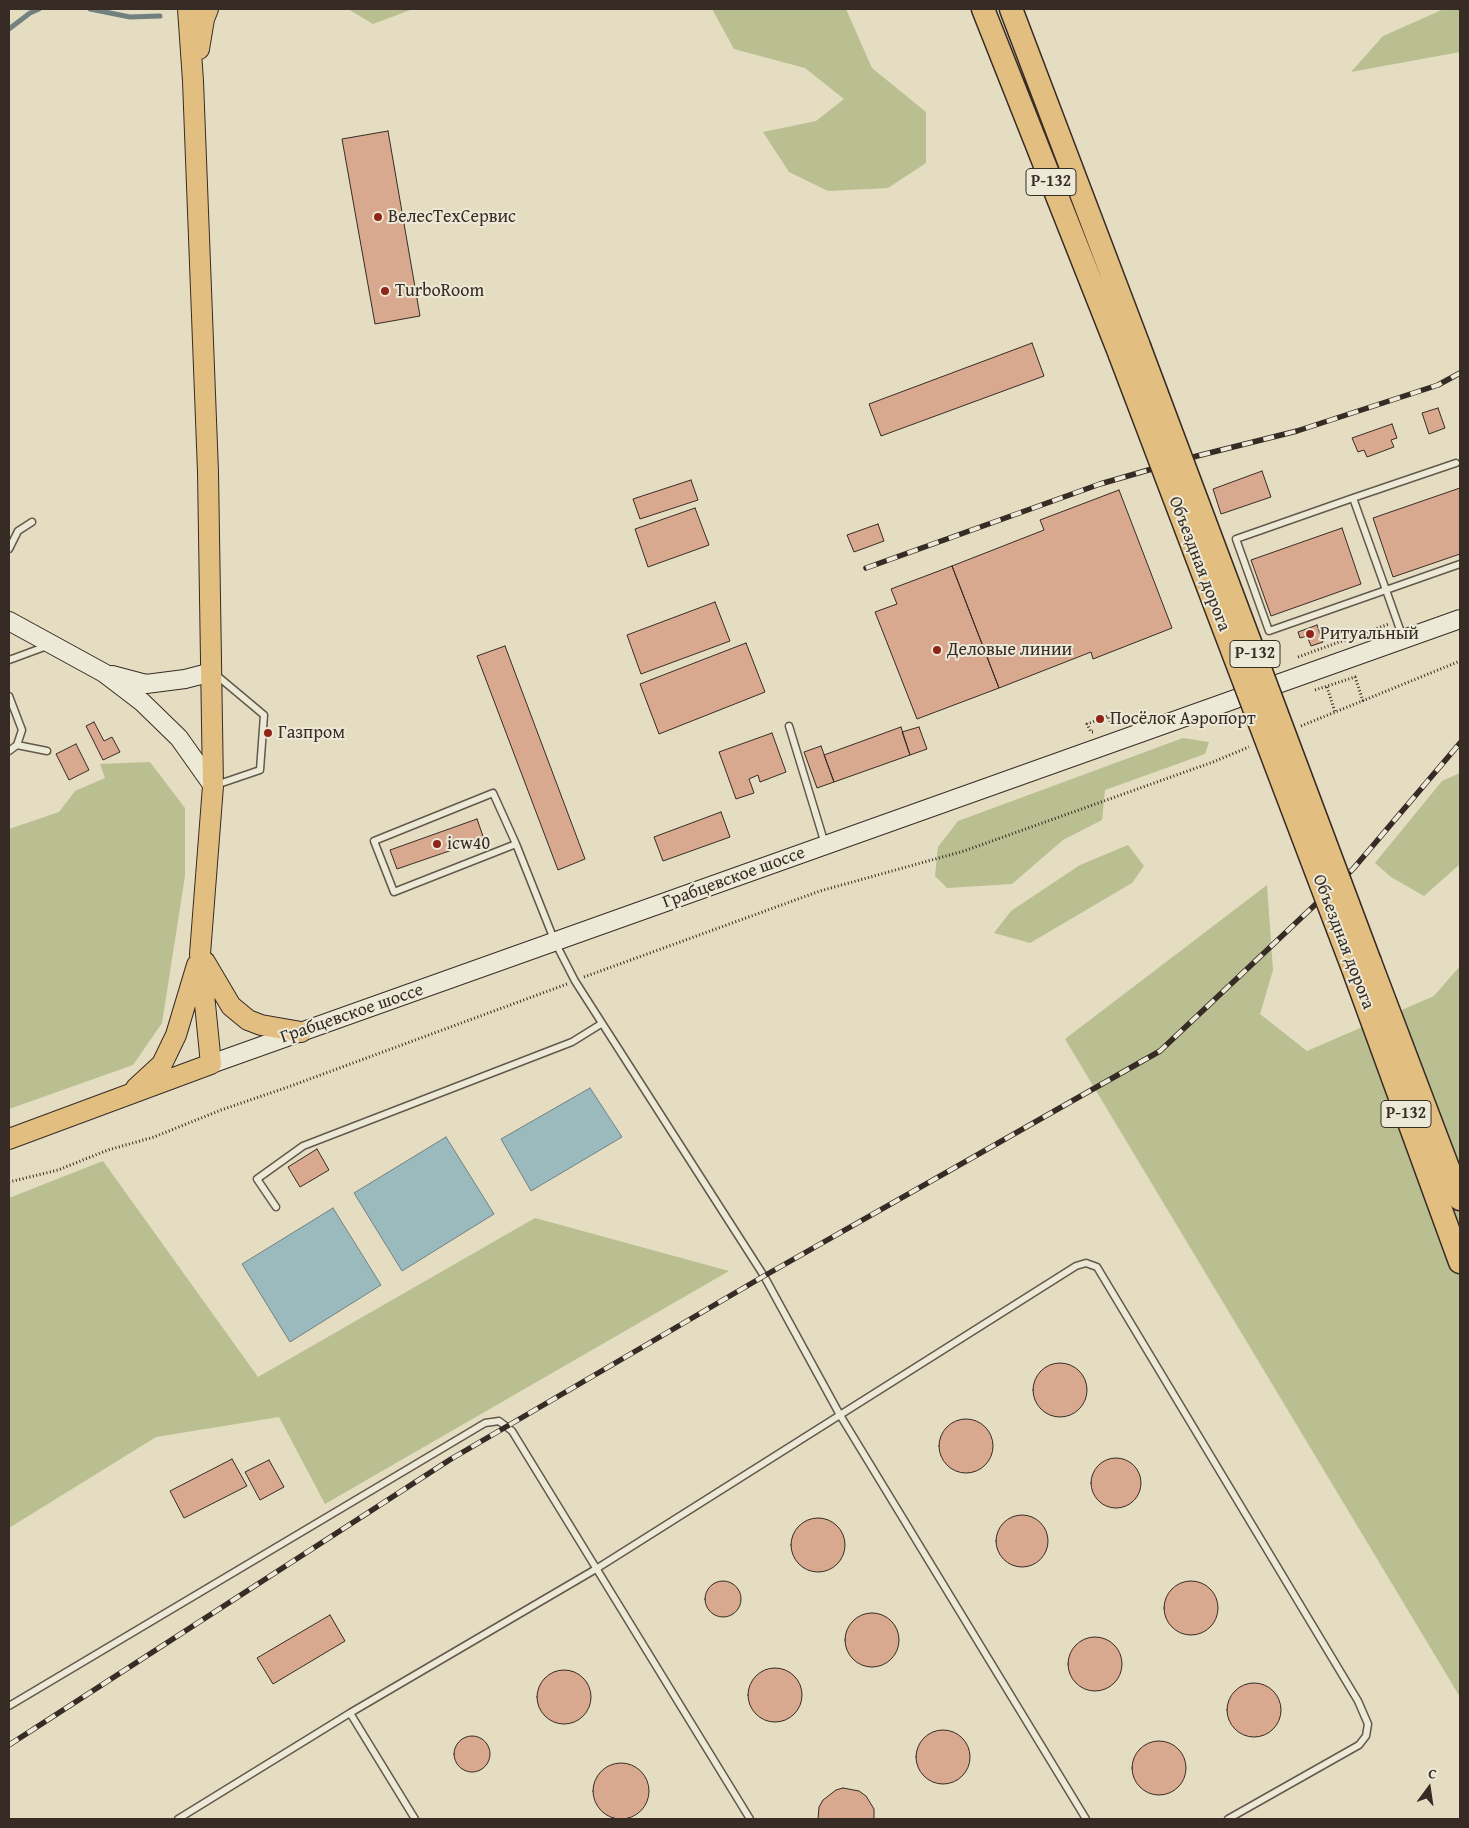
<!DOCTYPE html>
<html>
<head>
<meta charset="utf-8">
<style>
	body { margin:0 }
	#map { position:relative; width:1469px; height:1828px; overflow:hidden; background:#e4ddc1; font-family:"Gentium Book Plus",serif }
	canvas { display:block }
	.frame { position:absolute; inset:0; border:10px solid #372b25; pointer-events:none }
	.north { position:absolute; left:1404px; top:1763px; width:50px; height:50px; -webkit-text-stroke:4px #ede9d7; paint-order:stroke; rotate:14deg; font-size:14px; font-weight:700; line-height:20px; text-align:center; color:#372b25 }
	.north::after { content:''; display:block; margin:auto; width:18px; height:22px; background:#372b25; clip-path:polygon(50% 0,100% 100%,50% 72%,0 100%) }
</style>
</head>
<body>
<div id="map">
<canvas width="1469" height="1828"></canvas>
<div class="frame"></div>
<div class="north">С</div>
</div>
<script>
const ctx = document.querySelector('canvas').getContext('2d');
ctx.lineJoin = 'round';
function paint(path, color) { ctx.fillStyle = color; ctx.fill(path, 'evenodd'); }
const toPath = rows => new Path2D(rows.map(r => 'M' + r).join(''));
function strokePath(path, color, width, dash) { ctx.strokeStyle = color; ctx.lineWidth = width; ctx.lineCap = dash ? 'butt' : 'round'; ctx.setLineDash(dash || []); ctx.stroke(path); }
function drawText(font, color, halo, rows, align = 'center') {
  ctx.font = font + ' "Gentium Book Plus",serif'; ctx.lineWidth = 4; ctx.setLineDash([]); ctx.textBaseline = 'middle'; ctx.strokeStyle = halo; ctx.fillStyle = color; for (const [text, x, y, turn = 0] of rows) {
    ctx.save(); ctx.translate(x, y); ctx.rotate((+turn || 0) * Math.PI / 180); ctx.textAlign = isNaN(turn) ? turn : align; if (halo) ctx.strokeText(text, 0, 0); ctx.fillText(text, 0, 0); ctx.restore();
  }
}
const green = toPath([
	[348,9,413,9,373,24],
	[712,9,846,9,872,68,926,112,926,163,888,188,828,191,789,172,763,132,816,121,844,99,805,68,734,49],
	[1444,9,1460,9,1460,52,1351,72,1383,36],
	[1183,738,1209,742,1205,754,1105,790,1102,820,1063,840,1012,884,947,888,935,876,938,847,958,821],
	[150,762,185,808,185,876,162,1023,133,1065,9,1109,9,829,59,812,75,791,105,778,100,764],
	[1460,773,1460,864,1424,896,1391,877,1375,863,1442,781],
	[1128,845,1144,866,1132,883,1030,943,994,933,1011,911,1080,865],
	[1267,885,1273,970,1260,1014,1307,1051,1434,996,1460,966,1460,1697,1065,1039],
	[103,1161,258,1377,535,1218,729,1271,325,1504,279,1417,156,1437,9,1528,9,1198]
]);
const water = toPath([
	[590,1088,622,1137,531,1191,501,1139,590,1088],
	[446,1137,494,1214,402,1271,354,1193,446,1137],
	[333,1208,381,1285,290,1342,242,1264,333,1208]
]);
const stream = toPath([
	[90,9,130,17,160,16],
	[9,29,30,13,39,9]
]);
const building = toPath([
	[388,131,420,316,375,324,342,139,388,131],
	[1032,343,1044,376,881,436,869,404,1032,343],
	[1438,408,1445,428,1429,434,1422,413,1438,408],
	[1392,424,1397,438,1391,440,1394,447,1367,457,1364,450,1358,452,1352,438,1392,424],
	[1262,471,1271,497,1221,514,1213,489,1262,471],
	[691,480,698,500,640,519,633,499,691,480],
	[1460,488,1460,554,1393,577,1373,518,1460,488],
	[1119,490,1172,628,1093,659,1091,652,999,688,952,566,1044,530,1040,520,1119,490],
	[695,508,709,545,648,567,635,529,695,508],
	[878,524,884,541,854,552,847,535,878,524],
	[1342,528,1361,584,1271,616,1251,560,1342,528],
	[952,566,999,688,917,719,875,612,897,604,891,589,952,566],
	[715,602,730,641,641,674,627,635,715,602],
	[1317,625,1323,642,1311,646,1307,636,1300,638,1298,632,1317,625],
	[746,643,765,692,659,734,640,684,746,643],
	[505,646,585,859,558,870,477,656,505,646],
	[94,722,104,741,112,737,120,752,103,760,86,726,94,722],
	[901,727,910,755,834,782,824,755,901,727],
	[919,727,927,749,910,755,902,732,919,727],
	[772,733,786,772,760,782,758,775,749,779,754,793,736,799,719,752,772,733],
	[76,744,89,770,69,780,56,754,76,744],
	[821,746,834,782,817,788,804,752,821,746],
	[721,812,730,837,663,861,654,837,721,812],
	[477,819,484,839,397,869,390,850,477,819],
	[317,1149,329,1170,300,1187,288,1167,317,1149],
	'1033 1390a27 27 0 1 1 54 0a27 27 0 1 1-54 0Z',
	'939 1446a27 27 0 1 1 54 0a27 27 0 1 1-54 0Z',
	'1091 1483a25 25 0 1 1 50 0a25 25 0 1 1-50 0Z',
	[232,1459,247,1486,184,1518,170,1491,232,1459],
	[269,1460,284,1487,260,1500,245,1472,269,1460],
	'996 1541a26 26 0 1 1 52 0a26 26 0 1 1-52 0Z',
	'791 1545a27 27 0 1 1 54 0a27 27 0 1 1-54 0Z',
	'705 1599a18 18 0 1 1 36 0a18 18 0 1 1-36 0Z',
	'1164 1608a27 27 0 1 1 54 0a27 27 0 1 1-54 0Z',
	'845 1640a27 27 0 1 1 54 0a27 27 0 1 1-54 0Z',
	[330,1615,345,1641,273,1684,257,1658,330,1615],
	'1068 1664a27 27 0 1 1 54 0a27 27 0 1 1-54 0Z',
	'748 1695a27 27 0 1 1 54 0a27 27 0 1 1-54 0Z',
	'537 1697a27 27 0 1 1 54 0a27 27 0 1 1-54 0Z',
	'1227 1710a27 27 0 1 1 54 0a27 27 0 1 1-54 0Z',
	'916 1757a27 27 0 1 1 54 0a27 27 0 1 1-54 0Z',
	'454 1754a18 18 0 1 1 36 0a18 18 0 1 1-36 0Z',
	'1132 1768a27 27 0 1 1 54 0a27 27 0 1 1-54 0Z',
	'593 1791a28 28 0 1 1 56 0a28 28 0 1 1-56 0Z',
	[843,1788,859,1791,866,1796,874,1809,874,1819,818,1819,819,1807,823,1800,836,1790,843,1788]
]);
const path = toPath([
	[1298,657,1389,624],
	[1327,687,1335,712],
	[1315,690,1355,677,1363,701],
	[1301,726,1460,661],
	[1093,732,1091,732,1087,724,1108,716,1111,724],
	[584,977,820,891,964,851,1213,762,1249,747],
	[9,1182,58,1170,108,1150,154,1137,221,1110,288,1087,567,984]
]);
const lane = toPath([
	[1353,498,1386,590,1269,631,1236,539,1353,498],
	[1353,498,1456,463],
	[9,549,18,531,32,522],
	[1403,638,1386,590,1460,564],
	[9,660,47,646],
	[215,674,264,715,260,770,216,785],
	[9,696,22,730,17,745],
	[789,726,825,844],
	[9,751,17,745,47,751],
	[516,844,394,892,374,841,493,793,516,844,555,942,575,981,764,1276,840,1415,1086,1819],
	[276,1207,257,1179,303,1146,572,1042,601,1024],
	[9,1706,485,1423,499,1421,512,1431,750,1819],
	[350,1713,415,1819],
	[178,1819,350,1713,596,1569,1076,1266,1086,1263,1097,1267,1358,1701,1368,1724,1366,1736,1359,1745,1228,1819]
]);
const secondary = toPath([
	[9,621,104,673,142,702,179,738,213,786],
	[112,675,146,684,185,679,212,672],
	[211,1064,1460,619]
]);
const primary = toPath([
	[199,49,204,19,208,9],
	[205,962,231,1006,248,1020,261,1025,301,1032],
	[136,1088,162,1064,176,1035,197,965],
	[9,1139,211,1064,200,954,213,786,208,472,193,81,188,9]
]);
const highway = toPath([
	[983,9,1120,355],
	[1011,9,1139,346],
	[1370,962,1460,1199],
	[1352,966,1460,1262]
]);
const rail = toPath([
	[866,568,1100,484,1197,456,1297,431,1438,385,1460,373],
	[9,1745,451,1459,764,1276,1160,1051,1353,869,1460,743]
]);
const highwayBridge = toPath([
	[1139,346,1370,962],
	[1120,355,1352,966]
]);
const markers = [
	[378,217,5,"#8f2418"],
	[385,291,5,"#8f2418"],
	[1310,634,5,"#8f2418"],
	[937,650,5,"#8f2418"],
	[1100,719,5,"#8f2418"],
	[268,733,5,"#8f2418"],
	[437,844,5,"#8f2418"]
];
const shields = [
	[1051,182,50],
	[1255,654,50],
	[1406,1114,50]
];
const shieldNames = [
	["Р-132",1051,182],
	["Р-132",1255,654],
	["Р-132",1406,1114]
];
const poiNames = [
	["ВелесТехСервис",388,217],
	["TurboRoom",395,291],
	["Ритуальный",1320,634],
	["Деловые линии",947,650],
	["Посёлок Аэропорт",1110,719],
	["Газпром",278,733],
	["icw40",447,844]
];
const streetNames = [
	["Объездная дорога",1199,564,69],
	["Грабцевское шоссе",734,878,-20],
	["Объездная дорога",1343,942,69],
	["Грабцевское шоссе",352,1014,-19]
];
paint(green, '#b9bf90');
paint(water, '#9ababd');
strokePath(water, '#728180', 1);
strokePath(stream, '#728180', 5);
paint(building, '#d9a98f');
strokePath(building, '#372b25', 1);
strokePath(lane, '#62584c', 9);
strokePath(secondary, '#372b25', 20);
strokePath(primary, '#372b25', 22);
strokePath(highway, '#372b25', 25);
strokePath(path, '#372b25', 3, [1, 2.5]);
strokePath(lane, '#ede9d7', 6);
strokePath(secondary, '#ede9d7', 18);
strokePath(primary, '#e2be80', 20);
strokePath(highway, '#e2be80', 22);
strokePath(rail, '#372b25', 5.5);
strokePath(rail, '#ede9d7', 4, [11]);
strokePath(highwayBridge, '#372b25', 25, []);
strokePath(highwayBridge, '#e2be80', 22);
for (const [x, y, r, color] of markers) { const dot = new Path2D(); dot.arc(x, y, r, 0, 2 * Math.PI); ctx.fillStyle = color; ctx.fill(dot); strokePath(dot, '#ede9d7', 2); }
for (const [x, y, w] of shields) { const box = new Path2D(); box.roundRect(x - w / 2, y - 13.5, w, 27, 4); ctx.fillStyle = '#ede9d7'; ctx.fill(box); strokePath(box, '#372b25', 1); }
drawText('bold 16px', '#372b25', null, shieldNames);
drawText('18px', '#372b25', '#ede9d7', poiNames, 'left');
drawText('18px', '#372b25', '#ede9d7', streetNames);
</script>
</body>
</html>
